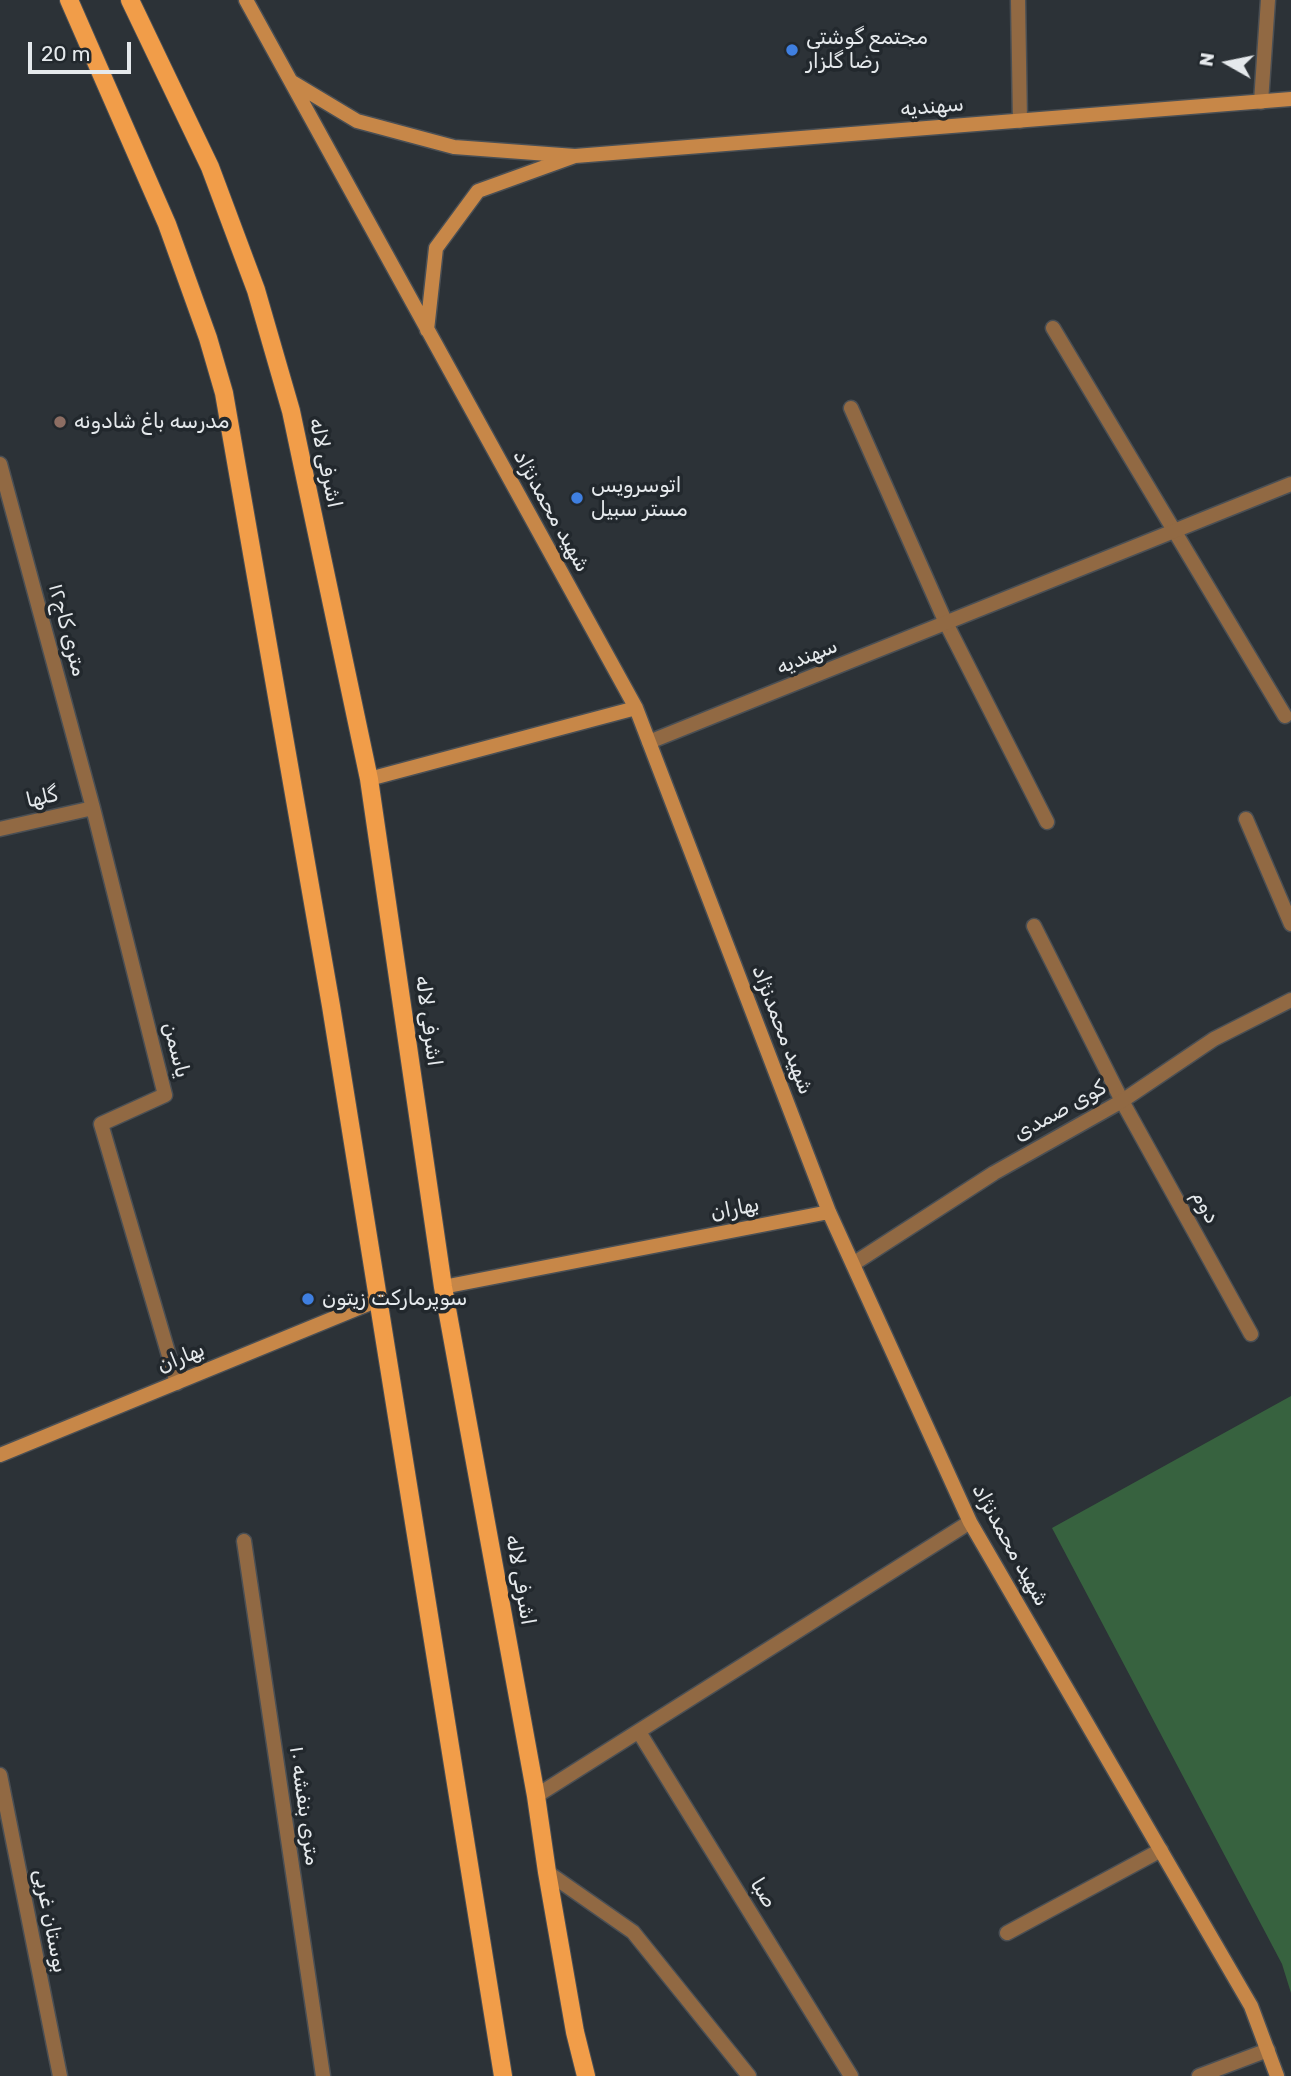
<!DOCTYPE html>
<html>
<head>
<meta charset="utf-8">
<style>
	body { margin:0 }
	#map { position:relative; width:1291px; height:2076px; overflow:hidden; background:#2c3237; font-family:Rubik,sans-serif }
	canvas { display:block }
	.north { position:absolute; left:1193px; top:28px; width:70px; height:70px; -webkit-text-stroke:5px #22282d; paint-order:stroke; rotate:279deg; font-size:19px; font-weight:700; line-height:28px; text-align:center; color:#e5e9ec }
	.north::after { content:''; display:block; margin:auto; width:24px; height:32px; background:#e5e9ec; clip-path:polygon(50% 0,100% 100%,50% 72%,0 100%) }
	.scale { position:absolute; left:28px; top:42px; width:103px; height:32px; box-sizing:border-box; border:4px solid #e5e9ec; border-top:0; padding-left:9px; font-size:21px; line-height:24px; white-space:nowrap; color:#e5e9ec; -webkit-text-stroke:5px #22282d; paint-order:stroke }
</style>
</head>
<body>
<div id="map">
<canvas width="1291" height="2076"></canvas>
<div class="north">N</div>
<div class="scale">20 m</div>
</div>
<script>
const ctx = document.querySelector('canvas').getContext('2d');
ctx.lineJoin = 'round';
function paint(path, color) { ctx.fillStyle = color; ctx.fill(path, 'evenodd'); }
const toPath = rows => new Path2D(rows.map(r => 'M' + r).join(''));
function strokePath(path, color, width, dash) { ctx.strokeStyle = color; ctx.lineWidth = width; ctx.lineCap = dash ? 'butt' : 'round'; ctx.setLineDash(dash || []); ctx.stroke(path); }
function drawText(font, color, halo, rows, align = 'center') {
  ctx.font = font + ' Rubik,"Noto Sans Arabic",sans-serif'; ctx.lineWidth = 7; ctx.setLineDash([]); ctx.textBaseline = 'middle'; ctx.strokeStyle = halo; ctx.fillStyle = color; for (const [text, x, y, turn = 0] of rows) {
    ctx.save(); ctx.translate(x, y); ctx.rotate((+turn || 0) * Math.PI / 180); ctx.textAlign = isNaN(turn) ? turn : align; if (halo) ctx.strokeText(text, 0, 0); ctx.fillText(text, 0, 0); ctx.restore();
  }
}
const green = toPath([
	[1291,1396,1291,1993,1282,1964,1052,1528]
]);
const lane = toPath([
	[1261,102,1268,0],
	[1053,328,1285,716],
	[851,408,946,623,1047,822],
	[1246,819,1291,924],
	[1034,926,1122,1101,1251,1334]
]);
const street = toPath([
	[1018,0,1020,121],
	[0,464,93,808,165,1095,101,1124,177,1383],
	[649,742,1291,484],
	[0,829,93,808],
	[853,1264,994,1173,1122,1101,1214,1039,1291,1000],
	[244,1541,323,2076],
	[639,1732,851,2076],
	[0,1775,60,2076],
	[536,1796,970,1522],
	[547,1872,633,1932,749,2076],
	[1007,1933,1161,1850],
	[1199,2076,1268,2050]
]);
const secondary = toPath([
	[246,0,636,708,829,1212,970,1522,1251,2006,1277,2076],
	[292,82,357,121,454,147,575,156,478,191,436,248,427,330],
	[575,156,1291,99],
	[369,779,636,708],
	[443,1287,829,1212],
	[0,1455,378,1300]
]);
const primary = toPath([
	[69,0,167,224,208,338,224,393,331,1006,503,2076],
	[130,0,210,167,256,290,291,411,369,779,443,1287,536,1796,547,1872,575,2032,586,2076]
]);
const markers = [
	[792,50,7,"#3f7fe0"],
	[60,422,7,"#8d6e63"],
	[577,498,7,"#3f7fe0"],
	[308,1299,7,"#3f7fe0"]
];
const poiNames = [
	["مجتمع گوشتی",806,38],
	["رضا گلزار",806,62],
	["مدرسه باغ شادونه",74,422],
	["اتوسرویس",591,486],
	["مستر سبیل",591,510],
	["سوپرمارکت زیتون",322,1299]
];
const streetNames = [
	["سهندیه",932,107,-5],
	["اشرفی لاله",325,463,78],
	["شهید محمدنژاد",551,511,61],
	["۱۲متری کاج",67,630,75],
	["سهندیه",807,657,-22],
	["گلها",42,798,-13],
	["اشرفی لاله",428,1021,82],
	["شهید محمدنژاد",782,1030,69],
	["یاسمن",176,1050,76],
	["کوی صمدی",1060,1111,-29],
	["دوم",1205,1207,61],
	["بهاران",735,1209,-11],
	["بهاران",181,1358,-22],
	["شهید محمدنژاد",1010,1545,61],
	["اشرفی لاله",520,1580,80],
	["۱۰ متری بنفشه",304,1806,82],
	["صبا",763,1893,58],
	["بوستان غربی",50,1921,79]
];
paint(green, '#37623f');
strokePath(lane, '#4a4f54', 17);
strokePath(street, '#4a4f54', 17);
strokePath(secondary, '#4a4f54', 17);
strokePath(primary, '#4a4f54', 20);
strokePath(lane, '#916943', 14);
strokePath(street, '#916943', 14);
strokePath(secondary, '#c78748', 14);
strokePath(primary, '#f19d49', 18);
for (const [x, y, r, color] of markers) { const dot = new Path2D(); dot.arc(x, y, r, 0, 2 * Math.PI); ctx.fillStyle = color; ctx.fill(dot); strokePath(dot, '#22282d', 2.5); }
drawText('21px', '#e5e9ec', '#22282d', poiNames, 'left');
drawText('21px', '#e5e9ec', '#22282d', streetNames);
</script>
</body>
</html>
